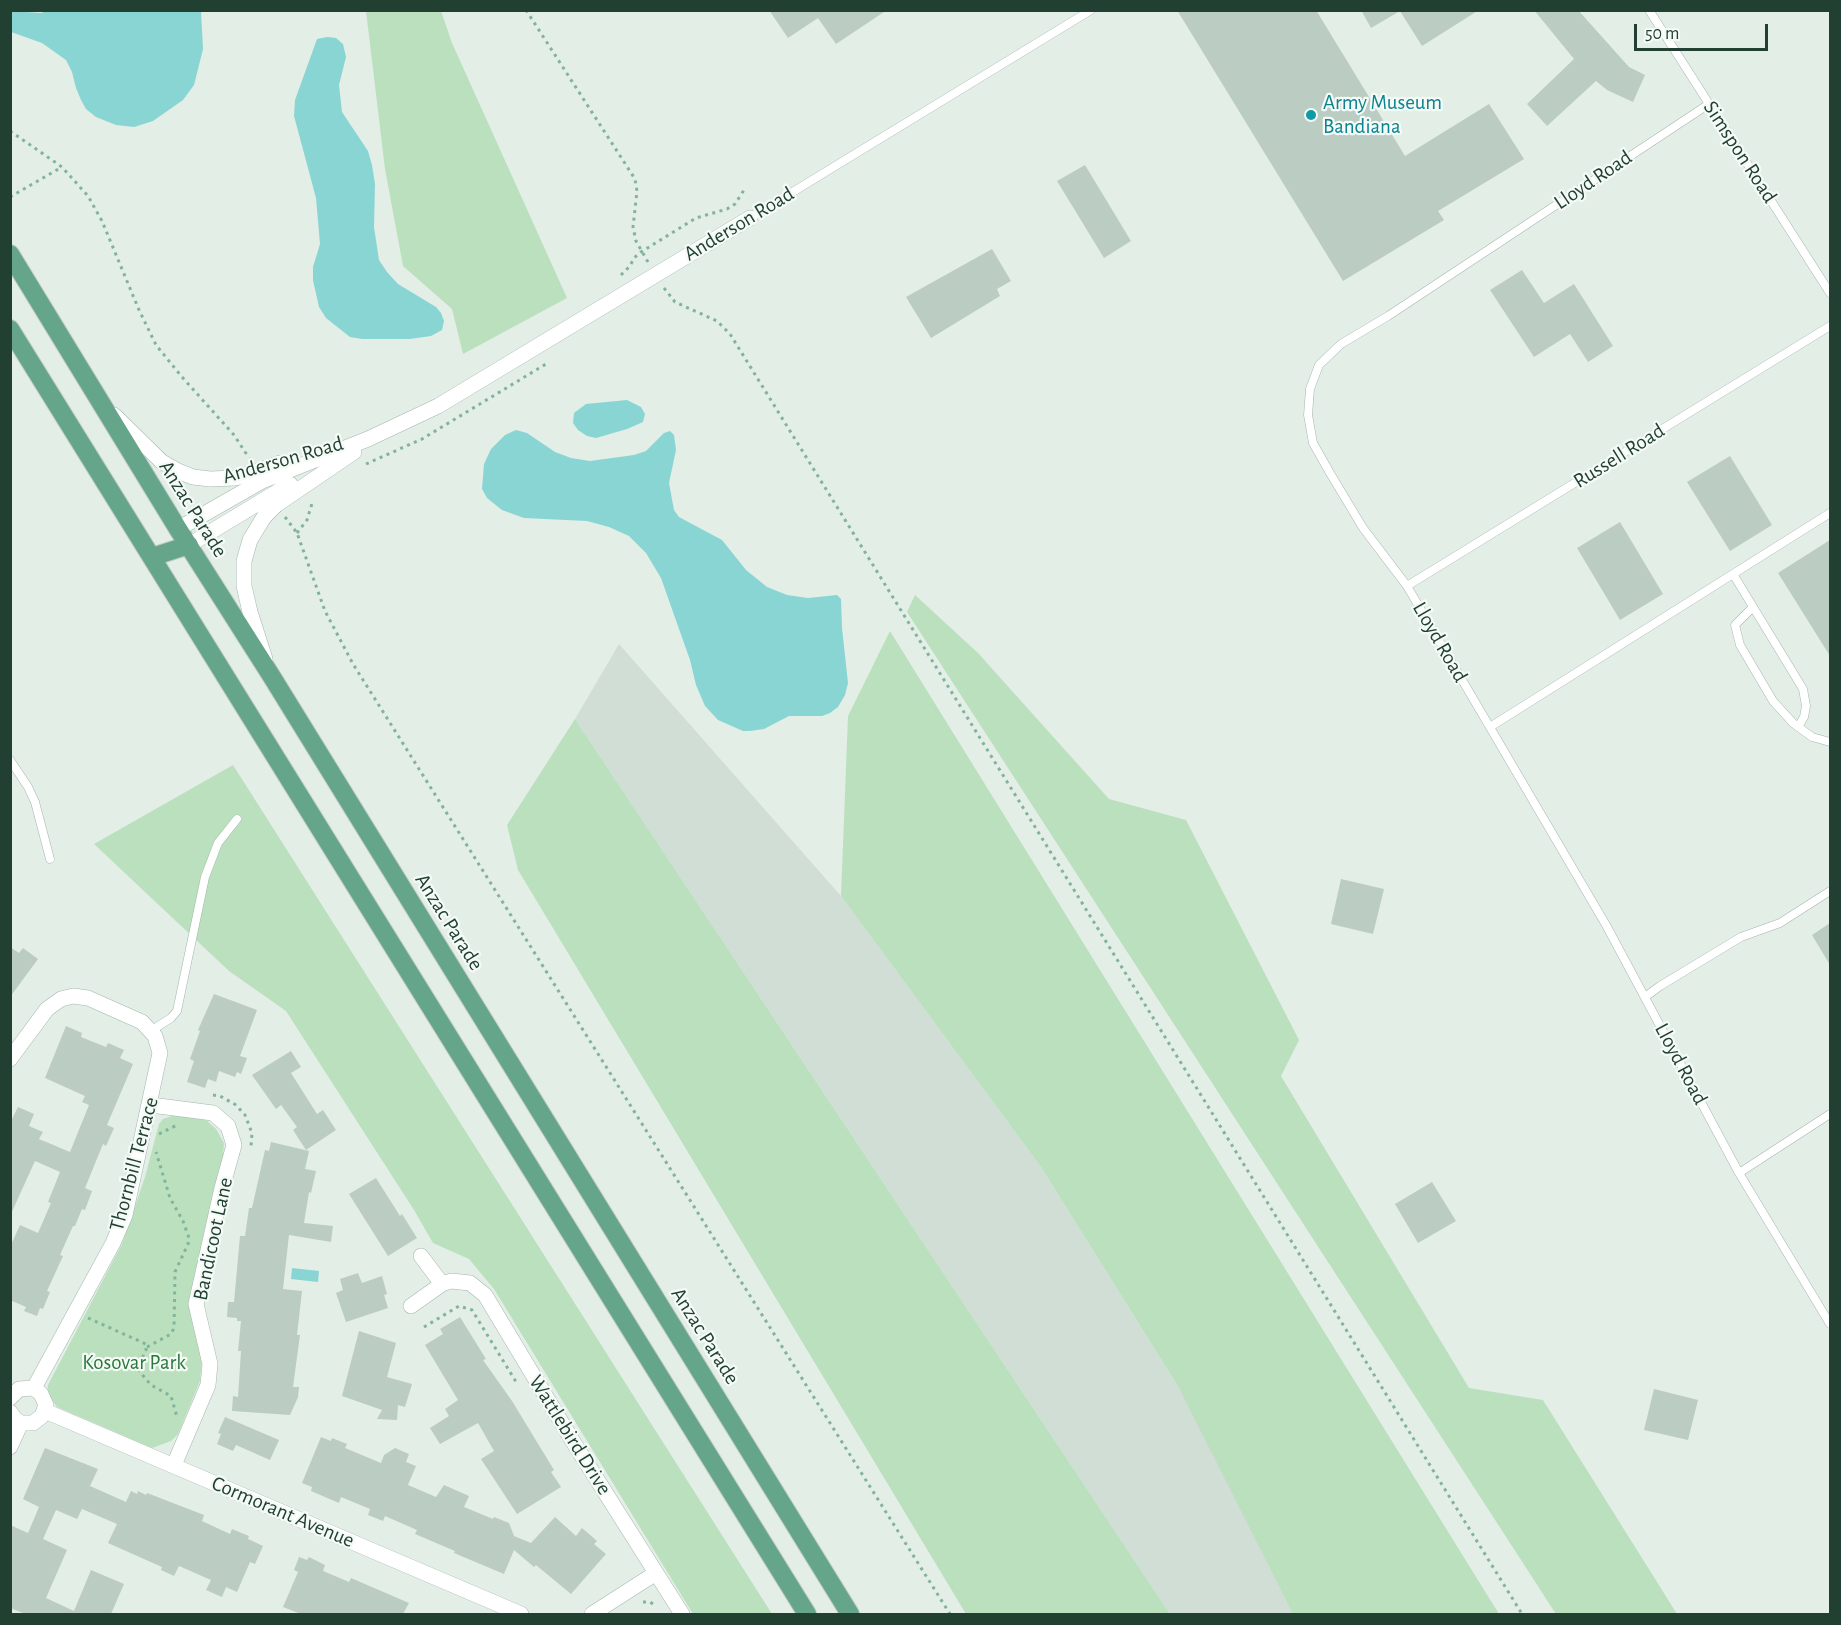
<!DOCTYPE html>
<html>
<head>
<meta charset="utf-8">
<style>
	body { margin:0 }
	#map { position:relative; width:1841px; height:1625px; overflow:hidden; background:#e3eee7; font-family:"Alegreya Sans",sans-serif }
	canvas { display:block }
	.frame { position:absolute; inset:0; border:12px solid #224032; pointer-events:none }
	.scale { position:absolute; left:1634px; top:24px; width:134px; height:27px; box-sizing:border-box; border:3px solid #224032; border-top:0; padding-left:8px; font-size:18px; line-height:21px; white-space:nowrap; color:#224032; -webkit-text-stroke:4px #f4faf6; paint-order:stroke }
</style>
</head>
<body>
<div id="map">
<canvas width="1841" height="1625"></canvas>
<div class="frame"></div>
<div class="scale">50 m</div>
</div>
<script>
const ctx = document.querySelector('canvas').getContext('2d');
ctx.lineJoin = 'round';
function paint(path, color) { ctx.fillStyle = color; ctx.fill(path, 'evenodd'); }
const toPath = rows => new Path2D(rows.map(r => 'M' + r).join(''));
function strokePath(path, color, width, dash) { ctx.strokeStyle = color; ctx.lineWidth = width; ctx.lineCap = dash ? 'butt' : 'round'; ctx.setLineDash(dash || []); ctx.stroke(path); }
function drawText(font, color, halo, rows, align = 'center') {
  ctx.font = font + ' "Alegreya Sans",sans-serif'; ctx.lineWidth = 4.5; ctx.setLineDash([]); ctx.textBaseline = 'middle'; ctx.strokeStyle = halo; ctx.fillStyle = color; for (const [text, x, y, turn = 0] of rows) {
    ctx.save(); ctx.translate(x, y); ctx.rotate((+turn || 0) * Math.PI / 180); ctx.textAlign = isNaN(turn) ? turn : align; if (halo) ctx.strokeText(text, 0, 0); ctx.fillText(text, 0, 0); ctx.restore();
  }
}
const built = toPath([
	[619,644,841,896,1041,1167,1179,1388,1338,1614,1170,1614,575,719]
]);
const green = toPath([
	[366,11,441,11,452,43,567,298,463,354,452,309,403,266,385,169],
	[915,595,978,653,1109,799,1186,820,1299,1040,1281,1076,1469,1388,1543,1400,1677,1614,1556,1614,907,612],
	[890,631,1499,1614,1293,1614,1179,1388,1041,1167,841,896,848,716],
	[575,719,1170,1614,966,1614,518,870,507,825],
	[233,765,772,1614,693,1614,494,1289,469,1259,433,1243,414,1210,286,1011,229,971,94,844],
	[175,1115,205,1119,216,1129,224,1143,223,1157,195,1286,202,1360,200,1381,178,1434,171,1441,152,1448,57,1407,47,1393,48,1385,122,1244,145,1177,159,1124,163,1119]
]);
const water = toPath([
	[48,10,201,11,203,49,194,85,183,100,153,121,134,127,116,125,96,117,86,109,81,100,76,88,72,72,66,60,42,43,11,32,11,11,41,13],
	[327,37,336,38,343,44,346,57,339,85,342,112,368,151,372,165,375,184,374,227,379,260,387,272,398,284,436,307,441,313,444,321,442,330,431,336,410,339,362,339,350,337,326,318,319,307,313,280,313,267,320,244,316,198,294,116,295,100,317,39],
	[627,400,641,407,645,414,643,422,627,429,596,438,587,436,578,430,573,423,574,413,586,404],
	[516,430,527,433,555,452,571,458,590,461,634,455,646,451,664,433,670,431,674,435,676,450,669,483,674,510,679,517,722,540,746,570,767,587,787,595,808,598,837,595,841,599,842,628,848,683,845,695,838,707,830,713,822,716,789,716,764,729,750,731,743,731,718,720,705,706,696,685,690,660,661,578,646,553,629,536,609,527,587,521,524,518,502,510,487,498,482,489,484,464,491,449,505,435],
	[292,1268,319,1271,318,1282,291,1279]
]);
const building = toPath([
	[769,10,887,10,836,44,818,18,788,38],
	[1177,10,1316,10,1405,156,1489,104,1524,159,1438,211,1444,220,1343,281],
	[1361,10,1479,10,1422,46,1400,11,1371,28],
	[1534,10,1578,10,1629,67,1645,75,1633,102,1607,90,1596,81,1547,126,1527,104,1574,59],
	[1085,165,1131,241,1104,258,1057,181],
	[992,249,1011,281,997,289,1000,296,931,338,906,297],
	[1522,270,1544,303,1574,284,1613,346,1588,362,1570,334,1534,357,1490,290],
	[1730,456,1772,525,1730,551,1687,482],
	[1620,522,1663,594,1620,620,1577,548],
	[1830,540,1830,656,1778,573],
	[1341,879,1384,889,1373,934,1331,924],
	[1830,923,1830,965,1812,935],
	[10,947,19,953,23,948,38,959,10,997],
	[214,994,257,1010,240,1056,247,1058,241,1074,237,1072,235,1077,219,1071,216,1082,208,1079,205,1088,187,1082,194,1061,190,1059,200,1031,198,1030],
	[66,1026,82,1033,81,1037,106,1047,108,1043,124,1050,120,1058,133,1064,107,1125,114,1128,106,1146,103,1144,85,1188,92,1191,85,1210,82,1209,75,1226,73,1226,60,1255,63,1256,47,1291,50,1292,43,1309,40,1308,37,1316,24,1311,26,1307,10,1300,10,1247,20,1225,38,1233,51,1203,48,1202,60,1172,35,1161,10,1216,10,1123,18,1107,34,1114,29,1126,43,1132,39,1139,70,1152,89,1105,82,1102,85,1096,45,1078],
	[291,1051,301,1067,291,1073,317,1114,323,1110,336,1130,306,1150,293,1130,297,1127,281,1105,276,1109,252,1075],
	[271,1142,309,1151,305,1169,316,1171,311,1193,309,1192,304,1223,333,1226,331,1242,289,1235,283,1289,302,1291,297,1335,300,1335,293,1387,299,1387,298,1397,290,1415,232,1411,233,1396,238,1397,241,1351,238,1351,241,1321,237,1321,237,1318,227,1317,228,1302,234,1302,240,1236,245,1236,249,1208,252,1208,265,1150,269,1151],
	[376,1178,400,1216,402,1214,417,1238,388,1256,349,1194],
	[1432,1182,1456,1221,1418,1243,1395,1204],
	[358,1273,362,1283,382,1276,387,1294,384,1295,388,1308,346,1322,336,1293,343,1290,340,1279],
	[460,1317,486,1359,483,1360,512,1401,554,1470,551,1472,561,1487,517,1514,481,1459,494,1451,478,1423,440,1444,430,1428,449,1416,445,1409,458,1400,425,1345,443,1334,440,1329],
	[359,1331,396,1343,387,1377,412,1384,405,1407,398,1405,397,1420,377,1419,382,1410,342,1396],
	[1654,1389,1698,1400,1688,1440,1644,1430],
	[225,1417,279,1440,270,1460,236,1445,233,1451,217,1444,221,1434,218,1433],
	[321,1437,331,1441,332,1438,347,1444,345,1448,381,1463,384,1455,395,1448,409,1454,406,1462,416,1466,408,1485,436,1497,444,1485,469,1496,464,1507,493,1519,494,1517,509,1523,514,1536,531,1543,555,1517,576,1536,582,1528,597,1541,594,1544,606,1554,571,1594,536,1565,534,1567,514,1550,504,1574,454,1553,455,1551,415,1534,417,1530,385,1516,383,1521,368,1515,370,1509,341,1497,339,1503,311,1491,312,1487,302,1483],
	[45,1448,98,1469,90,1486,126,1502,131,1491,137,1494,138,1491,146,1495,147,1493,204,1515,202,1521,230,1534,232,1529,249,1536,248,1539,263,1546,255,1564,250,1562,237,1592,226,1587,222,1597,206,1590,211,1580,179,1566,174,1576,161,1570,162,1567,108,1543,117,1524,82,1509,77,1519,56,1510,43,1539,67,1550,46,1598,74,1611,91,1570,124,1584,111,1614,26,1614,10,1608,10,1525,28,1533,39,1507,23,1499],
	[299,1557,307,1560,309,1557,325,1565,323,1571,349,1582,351,1578,409,1603,403,1614,301,1614,283,1607,298,1572,294,1570]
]);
const path = toPath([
	[526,10,635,179,637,191,633,227,636,241,648,262],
	[10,131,62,167,88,196,102,221,139,310,156,345,182,377,234,435,249,458],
	[10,197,62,167],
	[621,275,630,266,634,258,641,252,696,218,727,209,735,204,744,190],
	[664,288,675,302,717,321,730,334,1522,1614],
	[366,464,422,439,546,364],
	[285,517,297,533,325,611,353,664,950,1614],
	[297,533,307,520,313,500],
	[213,1095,220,1096,236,1105,245,1115,252,1133,251,1146],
	[159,1134,177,1125],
	[88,1318,146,1344,146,1350,138,1367,140,1372,151,1385,171,1396,177,1417],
	[424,1327,459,1306,472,1310,518,1385],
	[147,1347,171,1334,174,1328,175,1272,188,1244,189,1238,183,1221,170,1198,156,1152],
	[643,1602,650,1602,656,1606]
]);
const lane = toPath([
	[1649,10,1830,293],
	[1709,104,1388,316,1341,344,1319,365,1310,389,1308,415,1313,443,1330,473,1363,528,1407,586,1606,925,1739,1173,1830,1324],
	[750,218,1091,10],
	[1733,574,1803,689,1806,706,1804,717,1798,727],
	[1407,586,1830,326],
	[1753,607,1735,625,1740,645,1773,701,1793,723,1812,737,1830,742],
	[1490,727,1830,513],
	[10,760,28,787,35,802,50,859],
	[1645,997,1660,986,1741,937,1780,923,1830,891],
	[152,1030,171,1018,177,1011,205,877,218,843,237,819],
	[1739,1173,1830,1114]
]);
const street = toPath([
	[114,415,162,462,178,471,193,477,210,479,236,478,280,463],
	[178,529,262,481,368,439,438,406,750,218],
	[189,545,290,484],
	[265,659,250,612,244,586,244,561,250,540,264,517,276,505,354,452],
	[10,1059,47,1009,61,999,73,996,88,998,142,1022,155,1036,160,1053,125,1215,113,1243,34,1388],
	[151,1105,213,1113,228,1126,234,1145,222,1188,196,1304,210,1364,208,1385,174,1465],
	[421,1256,442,1284],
	[411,1306,442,1284,451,1281,470,1283,485,1295,572,1440,682,1614],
	[10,1398,19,1389,34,1388,41,1394,46,1405,42,1416,33,1423,21,1423,16,1420,10,1412],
	[45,1411,521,1614],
	[10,1447,21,1423],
	[592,1614,656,1573]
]);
const primary = toPath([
	[10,254,178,529,272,677,850,1614],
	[10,329,807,1614],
	[152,557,189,545]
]);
const markers = [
	[1311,115,6,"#0f9aa8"]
];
const cultureNames = [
	["Army Museum",1323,103],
	["Bandiana",1323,127]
];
const streetNames = [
	["Simspon Road",1740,152,57],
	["Lloyd Road",1593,180,-34],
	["Anderson Road",739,224,-31],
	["Russell Road",1619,456,-32],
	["Anderson Road",283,460,-16],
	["Anzac Parade",193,509,58],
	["Lloyd Road",1440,642,60],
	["Anzac Parade",449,922,58],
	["Lloyd Road",1681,1064,62],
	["Thornbill Terrace",134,1164,-75],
	["Bandicoot Lane",213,1239,-78],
	["Anzac Parade",705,1336,58],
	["Wattlebird Drive",570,1435,58],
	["Cormorant Avenue",283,1512,23]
];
const parkNames = [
	["Kosovar Park",134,1363]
];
paint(built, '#d1ded6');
paint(green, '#bbe0be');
paint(water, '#89d5d3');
paint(building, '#bbccc2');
strokePath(lane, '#a5b6ad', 9);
strokePath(street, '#a5b6ad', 16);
strokePath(primary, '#c1cac6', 20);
strokePath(path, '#82b39b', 3, [3, 4.5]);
strokePath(lane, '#fff', 8);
strokePath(street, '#fff', 15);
strokePath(primary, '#65a589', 18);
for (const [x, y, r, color] of markers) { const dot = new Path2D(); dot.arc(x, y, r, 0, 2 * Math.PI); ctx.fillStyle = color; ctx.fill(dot); strokePath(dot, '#f4faf6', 2); }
drawText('21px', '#0d838f', '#f4faf6', cultureNames, 'left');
drawText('21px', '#224032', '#f4faf6', streetNames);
drawText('21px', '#2a793a', '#f4faf6', parkNames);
</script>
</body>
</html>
